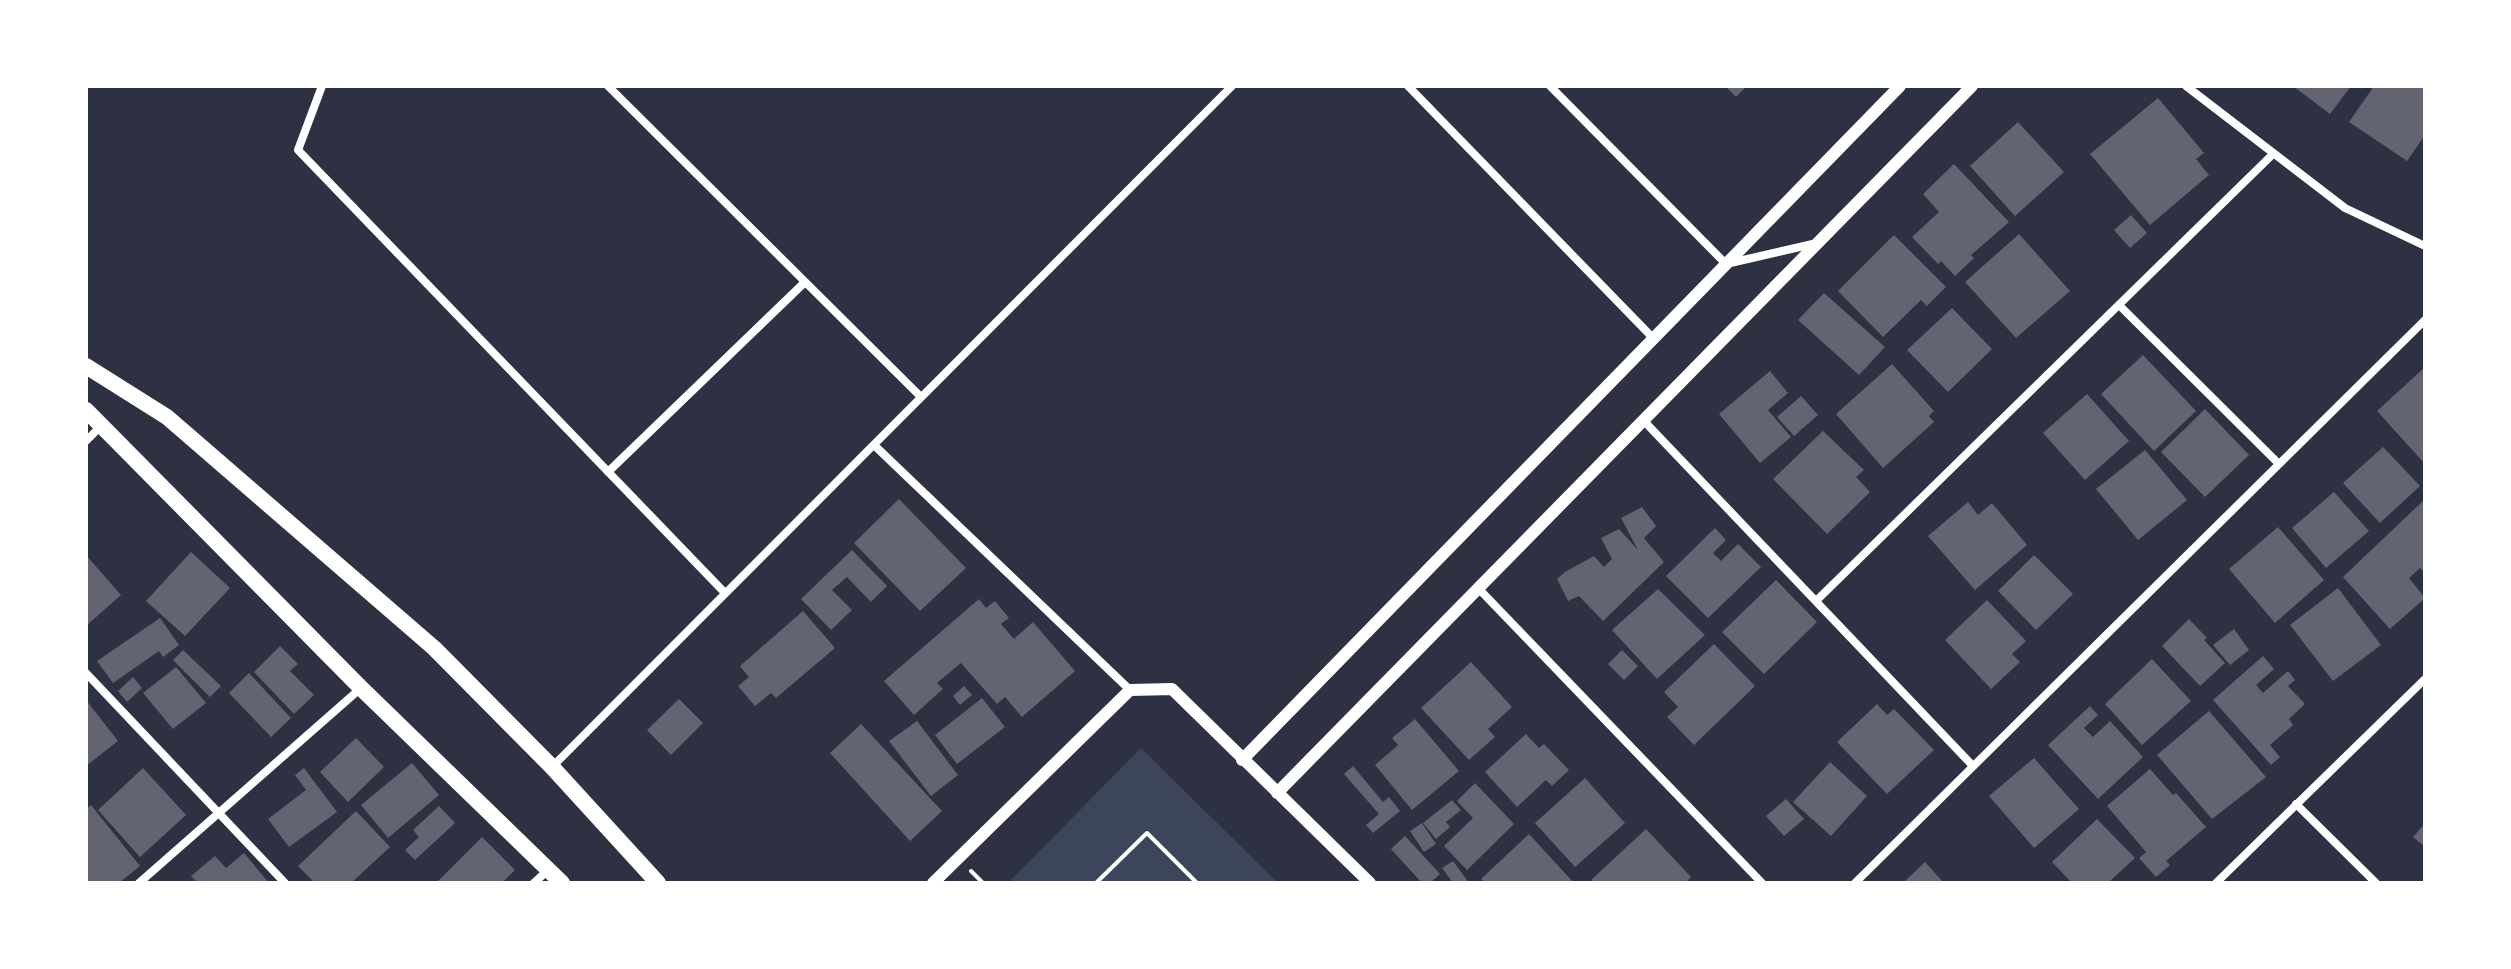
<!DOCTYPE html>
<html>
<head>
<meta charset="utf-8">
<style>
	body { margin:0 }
	#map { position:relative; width:2511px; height:969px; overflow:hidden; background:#2d3142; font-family:Arial,sans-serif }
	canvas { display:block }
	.frame { position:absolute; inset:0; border:88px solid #fff; pointer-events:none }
</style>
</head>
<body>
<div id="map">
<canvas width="2511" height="969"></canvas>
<div class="frame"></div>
</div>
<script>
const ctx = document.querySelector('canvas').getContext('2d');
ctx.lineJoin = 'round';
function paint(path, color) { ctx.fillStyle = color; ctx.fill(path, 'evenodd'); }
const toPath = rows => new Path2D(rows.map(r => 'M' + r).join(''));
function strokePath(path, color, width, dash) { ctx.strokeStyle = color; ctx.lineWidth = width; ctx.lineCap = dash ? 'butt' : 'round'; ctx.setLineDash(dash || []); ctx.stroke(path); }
const green = toPath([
	[1141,748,1278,883,1008,883]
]);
const building = toPath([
	[1725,86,1747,86,1736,97],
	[2293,86,2351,86,2330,114],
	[2374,86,2425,86,2425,135,2407,161,2349,122],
	[2158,98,2204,153,2196,159,2209,175,2150,225,2090,154],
	[2018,122,2064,172,2015,216,1970,166],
	[1954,164,2009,222,1971,255,1974,258,1955,276,1941,261,1938,264,1912,237,1939,212,1923,194],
	[2131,215,2147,233,2130,248,2114,230],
	[2019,234,2070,291,2016,338,1965,282],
	[1894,235,1946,287,1927,306,1921,300,1883,337,1838,291],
	[1824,293,1885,347,1859,375,1798,320],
	[1952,308,1992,349,1948,392,1907,350],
	[2143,355,2196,411,2154,451,2101,394],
	[1892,364,1934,411,1929,416,1934,422,1883,468,1836,414],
	[2425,367,2425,464,2377,411],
	[1770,371,1788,393,1768,410,1791,437,1760,463,1719,414],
	[2087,394,2129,441,2085,480,2043,433],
	[1801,396,1818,415,1794,436,1777,417],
	[2205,409,2249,455,2205,497,2161,452],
	[1823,431,1864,470,1856,477,1870,492,1827,534,1773,479],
	[2383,447,2420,486,2380,523,2343,483],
	[2145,450,2187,500,2138,540,2096,489],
	[2334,492,2369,531,2326,568,2292,528],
	[899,499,966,568,920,611,854,543],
	[2425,499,2425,573,2420,568,2409,578,2425,598,2390,629,2343,577],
	[1968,502,1978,515,1992,503,2027,545,1975,590,1928,536],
	[1642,507,1656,526,1644,538,1664,562,1603,621,1579,596,1568,601,1557,579,1565,572,1594,556,1604,567,1612,559,1601,538,1619,529,1638,550,1621,518],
	[2278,527,2324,580,2275,623,2229,569],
	[1715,528,1726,540,1713,553,1721,561,1738,544,1761,567,1708,618,1666,576],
	[852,550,887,586,871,602,847,577,832,590,852,610,831,630,801,599],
	[191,552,230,588,185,636,146,601],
	[86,555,121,595,86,626],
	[2034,555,2073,594,2036,630,1998,591],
	[1776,580,1817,622,1764,674,1722,632],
	[2338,588,2381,645,2333,681,2290,625],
	[1658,589,1705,635,1657,679,1612,630],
	[979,599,986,608,995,601,1009,618,1001,624,1014,639,1033,622,1075,671,1022,717,1005,697,997,704,961,663,937,683,943,689,914,715,884,681],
	[1987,600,2026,641,2012,654,2020,662,1991,689,1945,640],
	[803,611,835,648,776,698,771,693,755,706,738,686,749,677,740,666],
	[160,618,179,645,163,657,159,651,113,683,97,661],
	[2189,619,2207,638,2204,640,2225,663,2200,686,2162,646],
	[2234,629,2249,650,2230,665,2213,645],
	[1714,644,1755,686,1694,745,1667,717,1678,707,1664,692],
	[280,646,298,664,290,671,314,695,294,714,254,672],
	[183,650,221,686,210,697,173,660],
	[1622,650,1638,666,1624,680,1608,664],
	[2263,656,2274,669,2256,685,2263,693,2288,671,2295,680,2288,686,2305,704,2289,719,2293,725,2270,745,2280,757,2271,765,2213,700],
	[2152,659,2191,701,2142,745,2105,704],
	[1471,662,1512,707,1488,729,1495,737,1469,760,1421,708],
	[176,667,206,703,173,729,143,693],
	[249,673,291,718,271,737,229,693],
	[133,677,142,688,127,702,118,691],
	[964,686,972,695,960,705,953,696],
	[982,698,1005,727,957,764,935,735],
	[679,699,703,723,671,755,647,730],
	[86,700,118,741,86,766],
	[1877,704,1887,715,1894,709,1934,750,1887,794,1837,742],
	[2090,706,2098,715,2084,728,2093,737,2110,721,2143,757,2098,799,2048,745],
	[2209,711,2266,777,2212,819,2157,755],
	[1415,719,1459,771,1412,810,1375,765,1398,745,1392,738],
	[917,721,958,775,931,796,889,741],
	[861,724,942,811,910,841,830,753],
	[1526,734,1539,748,1544,744,1569,770,1552,786,1546,780,1517,807,1485,772],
	[356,738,384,767,348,802,320,772],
	[2034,758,2079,809,2034,848,1989,796],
	[1830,762,1867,796,1831,836,1793,802],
	[412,763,439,795,388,838,361,805],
	[1353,766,1383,802,1389,797,1400,811,1373,833,1366,825,1379,814,1344,774],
	[143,768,186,815,140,857,98,810],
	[304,768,337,812,289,847,268,819,306,790,295,775],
	[2150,769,2173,795,2176,793,2206,827,2166,861,2170,865,2156,877,2139,858,2146,852,2107,806],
	[1585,778,1625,823,1575,867,1535,823],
	[1475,783,1514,824,1467,870,1444,846,1473,818,1457,801],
	[1786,799,1804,819,1784,836,1766,816],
	[1452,800,1461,810,1446,822,1450,827,1436,839,1423,823],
	[91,805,140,866,119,883,86,883,86,809],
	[439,806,455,823,415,860,405,850,419,837,413,830],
	[356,811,390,847,351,883,315,883,298,866],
	[2097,819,2135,858,2108,883,2072,883,2052,862],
	[1422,823,1436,844,1424,852,1410,831],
	[2425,823,2425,847,2413,837],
	[1646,829,1691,877,1685,883,1594,883,1591,880],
	[1529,834,1574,883,1485,883,1481,879],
	[1405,836,1440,874,1430,883,1422,883,1391,849],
	[482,837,515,870,502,883,436,883],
	[244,853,269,883,198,883,191,876,215,856,226,868],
	[1453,861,1469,883,1453,883,1442,868],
	[1925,862,1944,883,1903,883]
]);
const path = toPath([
	[971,871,983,883],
	[1096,883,1147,833,1197,883]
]);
const minor = toPath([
	[322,86,298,150,725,593],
	[608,86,921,397],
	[1408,86,1653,338],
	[1550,86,1726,264,1817,243],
	[2186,86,2345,208,2425,246],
	[2119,305,2279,464],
	[1643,420,1973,766],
	[86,441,102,425],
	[874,445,1130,690],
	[608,472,805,282],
	[1478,588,1762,883],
	[1816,601,2273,154],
	[86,673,285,883],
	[552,767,1232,86],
	[2296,804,2376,883],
	[139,883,361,688],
	[534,883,548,870],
	[1855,883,2425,320],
	[2216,883,2425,679]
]);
const tertiary = toPath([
	[1242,760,1900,86],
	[1277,793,1972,86],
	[933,883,1130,690,1172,689,1370,883]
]);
const primary = toPath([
	[86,366,167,417,434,648,552,767,658,883],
	[86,410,361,688,562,883]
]);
paint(green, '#3c4559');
paint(building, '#626471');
strokePath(path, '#fff', 4);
strokePath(minor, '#fff', 8);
strokePath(tertiary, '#fff', 12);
strokePath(primary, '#fff', 16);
</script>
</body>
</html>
